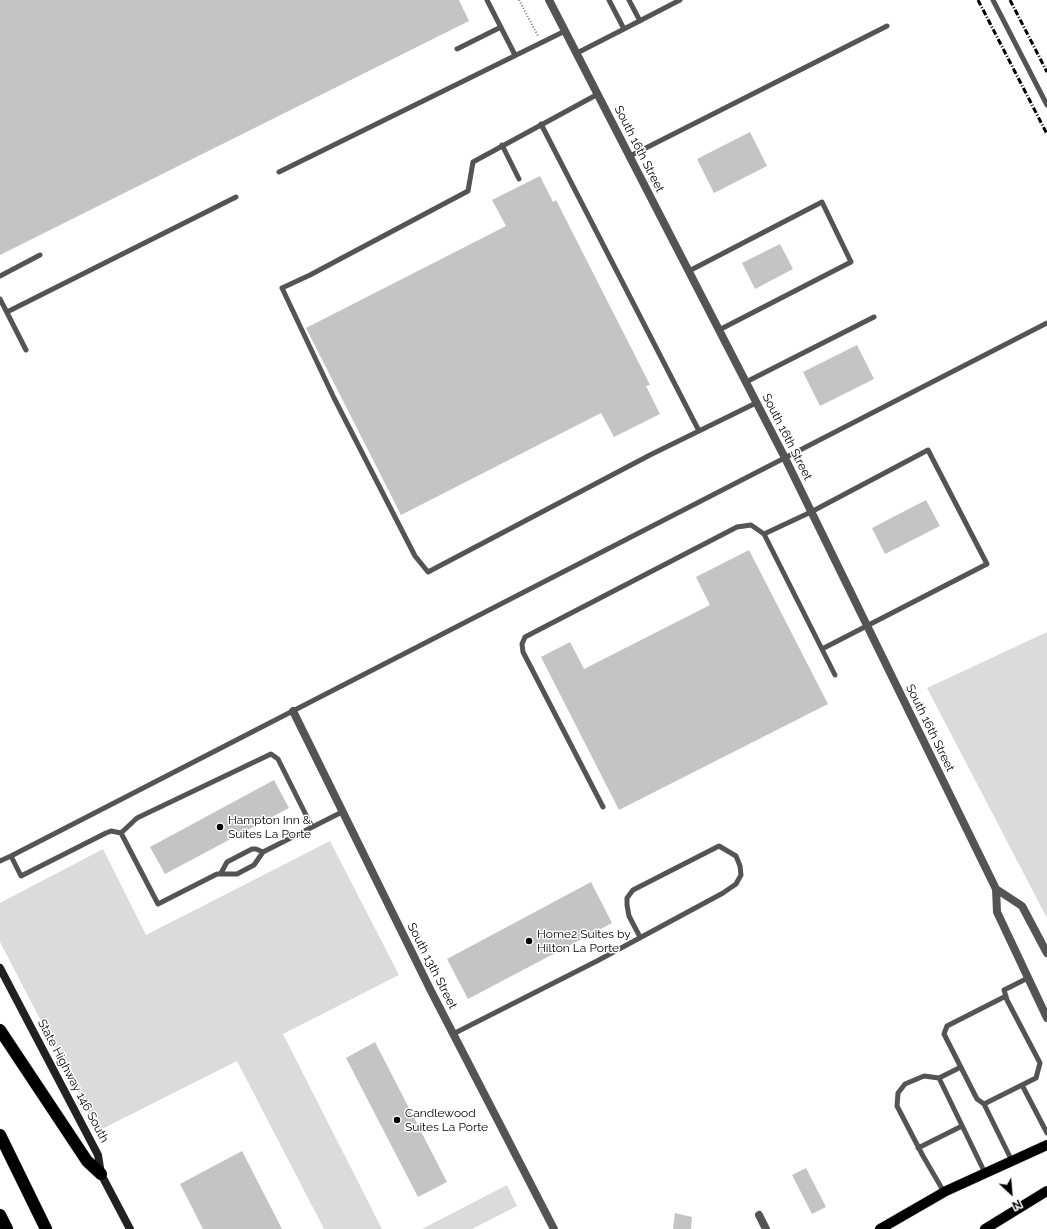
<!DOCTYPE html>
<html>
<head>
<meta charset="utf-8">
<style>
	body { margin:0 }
	#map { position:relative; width:1047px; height:1229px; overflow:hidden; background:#fff; font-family:Raleway,sans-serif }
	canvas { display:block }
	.north { position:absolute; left:991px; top:1173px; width:40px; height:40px; -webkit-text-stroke:3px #fff; paint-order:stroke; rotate:154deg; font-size:11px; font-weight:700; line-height:16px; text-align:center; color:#000 }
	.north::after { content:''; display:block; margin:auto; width:14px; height:18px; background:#000; clip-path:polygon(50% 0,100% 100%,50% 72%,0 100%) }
</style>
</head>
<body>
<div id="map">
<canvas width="1047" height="1229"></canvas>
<div class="north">N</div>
</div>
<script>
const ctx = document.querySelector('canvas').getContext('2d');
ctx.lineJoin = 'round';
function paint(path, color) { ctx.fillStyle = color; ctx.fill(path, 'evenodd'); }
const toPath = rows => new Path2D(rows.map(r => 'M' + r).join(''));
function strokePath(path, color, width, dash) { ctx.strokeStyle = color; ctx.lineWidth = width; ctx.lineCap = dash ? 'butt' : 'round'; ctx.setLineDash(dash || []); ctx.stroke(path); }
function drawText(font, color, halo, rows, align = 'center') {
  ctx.font = font + ' Raleway,sans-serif'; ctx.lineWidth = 3; ctx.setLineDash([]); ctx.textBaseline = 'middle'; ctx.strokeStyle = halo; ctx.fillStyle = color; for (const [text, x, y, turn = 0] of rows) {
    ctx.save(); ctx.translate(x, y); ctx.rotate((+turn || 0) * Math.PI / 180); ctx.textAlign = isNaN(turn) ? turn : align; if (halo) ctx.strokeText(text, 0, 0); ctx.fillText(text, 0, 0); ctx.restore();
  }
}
const green = toPath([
	[1047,632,1047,918,927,688],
	[330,841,399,975,283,1034,382,1229,324,1229,237,1061,98,1131,0,942,0,903,103,849,146,935],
	[507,1185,517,1206,472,1229,422,1229]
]);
const building = toPath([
	[0,0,459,0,469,21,0,255],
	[750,132,767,166,714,193,697,159],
	[540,176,553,202,556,200,650,385,646,386,660,414,614,437,601,413,401,515,306,328,506,226,492,200],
	[780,244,793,269,755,289,742,263],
	[857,345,874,379,820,406,803,372],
	[926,500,940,526,885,554,872,528],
	[749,550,828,704,619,810,541,657,570,642,584,669,710,605,696,577],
	[274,780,289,808,165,874,150,847],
	[591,882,612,923,468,999,447,959],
	[375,1042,447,1182,418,1197,346,1058],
	[242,1151,282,1229,203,1229,180,1184],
	[806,1168,826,1207,812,1214,792,1175],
	[675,1213,692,1217,691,1229,673,1229]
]);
const path = toPath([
	[519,0,538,36]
]);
const service = toPath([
	[487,0,515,55],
	[629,0,640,21],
	[993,0,1047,105],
	[624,29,680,0],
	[457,49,501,27],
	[577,53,624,29,609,0],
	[598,94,473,162,468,191,310,275,282,288,334,398,415,556,428,572,650,455,756,403],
	[541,124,699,431],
	[502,145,519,179],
	[630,156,887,26],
	[279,172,565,31],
	[689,271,822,202,851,262,719,330],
	[0,276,40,255],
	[0,299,26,350],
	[7,312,236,197],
	[746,382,874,317],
	[764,534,835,675],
	[603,807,523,652,522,644,525,637,737,527,751,525,764,534,811,512,928,450,987,564,822,649],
	[121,833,158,904,217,874,237,874,254,865,263,852,342,812],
	[11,856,1047,323],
	[0,861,11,856,21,876,106,833,111,831,121,833,137,818,271,754,278,759,312,827],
	[221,873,227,862,252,849,256,849,263,852],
	[1028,978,1004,990,1007,1000,1040,1063,1036,1078,1022,1085,1047,1133],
	[453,1034,597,961,723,893,736,884,741,875,740,866,736,856,719,846,633,890,627,898,627,905,629,916,640,937],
	[961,1067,939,1078,985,1173],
	[939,1078,924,1076,905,1084,898,1093,897,1106,923,1156,944,1192],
	[984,1104,977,1099,944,1034,947,1026,1006,996],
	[918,1148,962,1126],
	[1012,1161,984,1104,1022,1085]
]);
const minor = toPath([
	[549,0,785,458,996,889,997,912,1047,1018],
	[293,711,430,989,554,1229],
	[996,889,1022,906,1047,953],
	[759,1215,766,1229]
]);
const secondary = toPath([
	[0,968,98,1155,101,1174,130,1229]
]);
const primary = toPath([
	[880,1229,946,1191,1047,1145],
	[985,1229,1047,1191]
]);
const motorway = toPath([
	[0,1030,87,1161,101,1174],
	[0,1135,46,1229],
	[0,1215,7,1229]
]);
const rail = toPath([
	[978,0,1047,134],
	[1010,0,1047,72]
]);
const markers = [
	[220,827,4,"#000"],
	[529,941,4,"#000"],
	[397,1120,4,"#000"]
];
const streetNames = [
	["South 16th Street",639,149,63],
	["South 16th Street",787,437,63],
	["South 16th Street",930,728,64],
	["South 13th Street",432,966,63],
	["State Highway 146 South",73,1081,62]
];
const poiNames = [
	["Hampton Inn &",228,820],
	["Suites La Porte",228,834],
	["Home2 Suites by",537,934],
	["Hilton La Porte",537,948],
	["Candlewood",405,1113],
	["Suites La Porte",405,1127]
];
paint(green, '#dbdbdb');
paint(building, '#c4c4c4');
strokePath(primary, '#dbdbdb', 11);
strokePath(motorway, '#dbdbdb', 13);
strokePath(path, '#767676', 2, [1, 2]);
strokePath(service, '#545454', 5);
strokePath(minor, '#545454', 8);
strokePath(secondary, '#212121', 8);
strokePath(primary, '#000', 10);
strokePath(motorway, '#000', 12);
strokePath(rail, '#000', 3, [6, 2, 1, 2]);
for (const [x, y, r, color] of markers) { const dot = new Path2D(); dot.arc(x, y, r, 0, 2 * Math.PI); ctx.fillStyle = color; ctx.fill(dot); strokePath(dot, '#fff', 1.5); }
drawText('12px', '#000', '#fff', streetNames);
drawText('12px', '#000', '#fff', poiNames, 'left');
</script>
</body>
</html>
